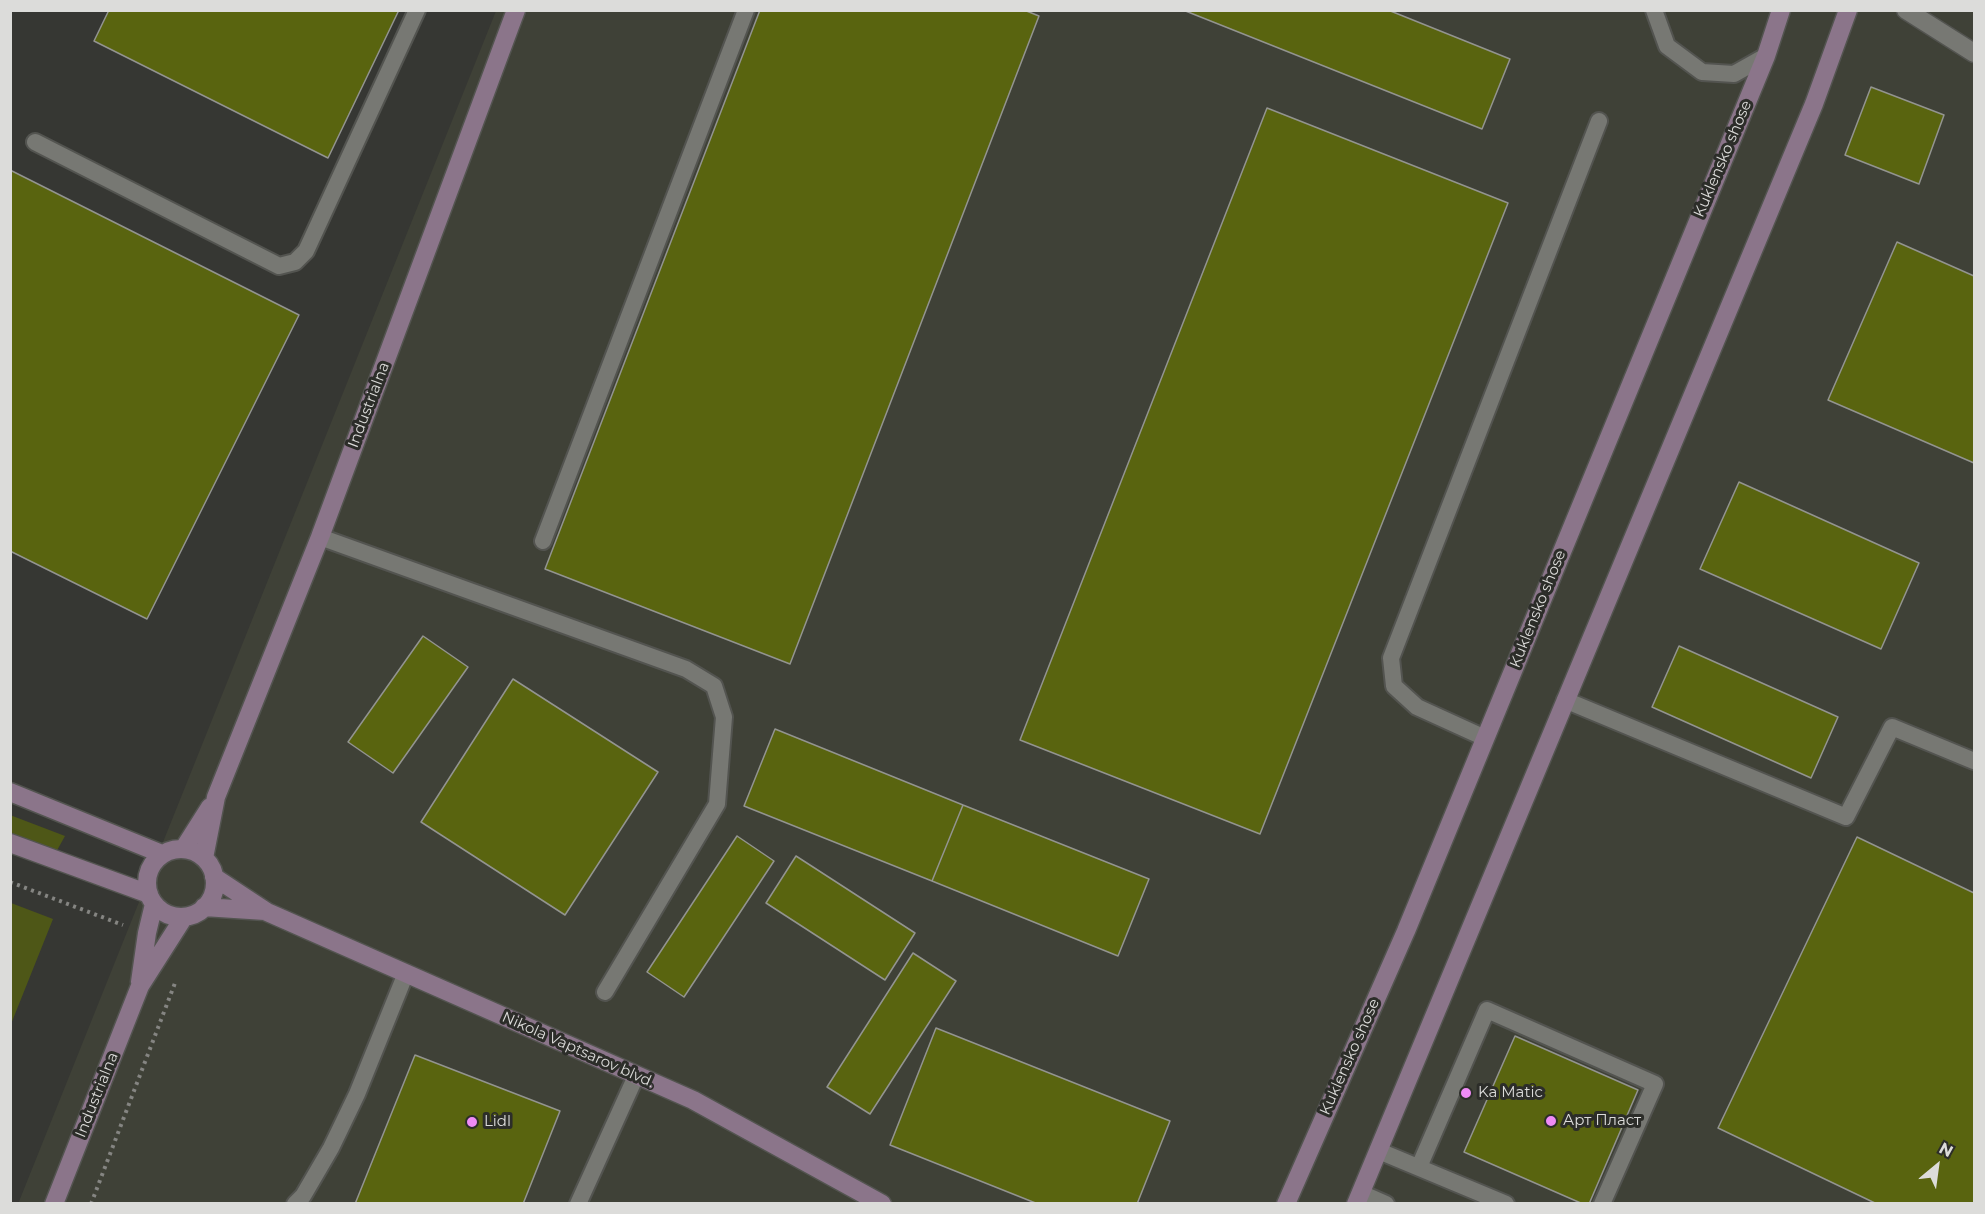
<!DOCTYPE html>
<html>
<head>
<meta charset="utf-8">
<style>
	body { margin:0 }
	#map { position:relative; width:1985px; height:1214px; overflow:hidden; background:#363733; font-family:Montserrat,sans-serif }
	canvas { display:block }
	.frame { position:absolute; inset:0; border:12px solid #dcdcda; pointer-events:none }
	.north { position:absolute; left:1907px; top:1136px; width:60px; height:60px; -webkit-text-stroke:4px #2c2d29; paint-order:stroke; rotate:29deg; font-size:16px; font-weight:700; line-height:24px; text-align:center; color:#dcdcda }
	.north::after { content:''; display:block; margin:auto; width:21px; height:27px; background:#dcdcda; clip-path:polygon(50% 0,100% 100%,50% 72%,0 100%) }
</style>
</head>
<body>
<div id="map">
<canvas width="1985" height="1214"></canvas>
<div class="frame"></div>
<div class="north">N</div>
</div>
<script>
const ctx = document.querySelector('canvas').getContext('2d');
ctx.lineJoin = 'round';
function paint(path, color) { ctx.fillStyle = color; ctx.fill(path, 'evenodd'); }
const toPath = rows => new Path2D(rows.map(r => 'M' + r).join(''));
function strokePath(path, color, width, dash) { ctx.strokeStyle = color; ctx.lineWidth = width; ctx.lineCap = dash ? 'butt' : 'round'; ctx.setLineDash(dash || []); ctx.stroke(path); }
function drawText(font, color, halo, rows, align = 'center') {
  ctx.font = font + ' Montserrat,sans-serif'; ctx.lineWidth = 6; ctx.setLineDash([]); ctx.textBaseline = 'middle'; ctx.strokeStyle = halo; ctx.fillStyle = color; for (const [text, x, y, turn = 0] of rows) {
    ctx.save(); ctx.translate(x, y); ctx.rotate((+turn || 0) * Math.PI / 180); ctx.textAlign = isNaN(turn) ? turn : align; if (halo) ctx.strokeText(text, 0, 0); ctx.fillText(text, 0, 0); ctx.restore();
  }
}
const built = toPath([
	[496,11,1974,11,1974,1203,18,1204]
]);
const green = toPath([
	[10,815,65,836,55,854,11,837],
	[11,903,53,919,11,1024]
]);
const building = toPath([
	[109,10,399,10,328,158,94,41,109,10],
	[760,10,1024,10,1039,16,790,664,545,569,760,10],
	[1183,10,1388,10,1510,59,1482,129,1183,10],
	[1871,87,1944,115,1919,184,1845,155,1871,87],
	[1267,108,1508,203,1260,834,1020,740,1267,108],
	[10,170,299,315,147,619,10,551,10,170],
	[1897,242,1974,276,1974,463,1828,400,1897,242],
	[1739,482,1919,563,1881,649,1700,569,1739,482],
	[423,636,468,667,393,773,348,742,423,636],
	[1679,646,1838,717,1811,778,1652,707,1679,646],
	[513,679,658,772,565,915,421,822,513,679],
	[775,729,963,805,932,881,744,806,775,729],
	[963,805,1149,879,1118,956,932,881,963,805],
	[737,836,774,861,684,997,647,972,737,836],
	[1857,837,1974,893,1974,1204,1877,1204,1718,1128,1857,837],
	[796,856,915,933,885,980,766,903,796,856],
	[913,953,956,981,870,1114,827,1087,913,953],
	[936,1028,1170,1121,1137,1204,1038,1204,890,1145,936,1028],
	[1515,1036,1638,1090,1589,1204,1583,1204,1464,1152,1515,1036],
	[415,1055,560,1111,523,1204,355,1204,415,1055]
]);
const path = toPath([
	[10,882,123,925],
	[91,1204,175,983]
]);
const lane = toPath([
	[1654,10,1667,46,1702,72,1734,74,1766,56],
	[35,142,279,266,295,262,306,251,417,10],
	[320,537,686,669,714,686,724,717,717,804,605,992],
	[543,541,746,10],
	[1565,700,1846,817,1892,727,1974,761],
	[1485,738,1417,707,1394,686,1391,658,1599,121],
	[1379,1151,1506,1204],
	[1419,1167,1487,1010,1655,1084,1602,1204],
	[1361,1193,1386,1204],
	[295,1204,303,1196,331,1148,357,1094,406,973],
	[578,1204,636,1076]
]);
const street = toPath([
	[1906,10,1974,53]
]);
const secondary = toPath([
	[10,792,162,854],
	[10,843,149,894],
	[184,848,210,807],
	'147 883a34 34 0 1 1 68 0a34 34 0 1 1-68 0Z',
	[204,858,216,797,320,537,516,10],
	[214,877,267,912,693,1100,882,1204],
	[204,907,265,911],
	[140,982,147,933,154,904],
	[54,1204,140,986,184,917],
	[1286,1204,1406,931,1766,56,1781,10],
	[1356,1204,1814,104,1848,10]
]);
const markers = [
	[1466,1093,6,"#ef8bf6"],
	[1551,1121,6,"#ef8bf6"],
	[472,1122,6,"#ef8bf6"]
];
const streetNames = [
	["Kuklensko shose",1723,159,-67],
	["Industrialna",369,405,-69],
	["Kuklensko shose",1538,609,-68],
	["Nikola Vaptsarov blvd.",578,1050,24],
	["Kuklensko shose",1350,1057,-66],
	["Industrialna",97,1095,-68]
];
const poiNames = [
	["Ka Matic",1478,1093],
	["Арт Пласт",1563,1121],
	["Lidl",484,1122]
];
paint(built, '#3f4137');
paint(green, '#4e5717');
paint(building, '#59640f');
strokePath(building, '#939490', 1.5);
strokePath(lane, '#535450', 20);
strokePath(street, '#535450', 21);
strokePath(secondary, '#535450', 21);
strokePath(path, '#858582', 4, [3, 4.5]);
strokePath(lane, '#777873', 16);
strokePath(street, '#777873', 18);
strokePath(secondary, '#8b758a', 18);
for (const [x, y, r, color] of markers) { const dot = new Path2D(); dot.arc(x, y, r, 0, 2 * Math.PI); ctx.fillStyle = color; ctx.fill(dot); strokePath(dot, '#2c2d29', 2); }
drawText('15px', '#dcdcda', '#2c2d29', streetNames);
drawText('15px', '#dcdcda', '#2c2d29', poiNames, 'left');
</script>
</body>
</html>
